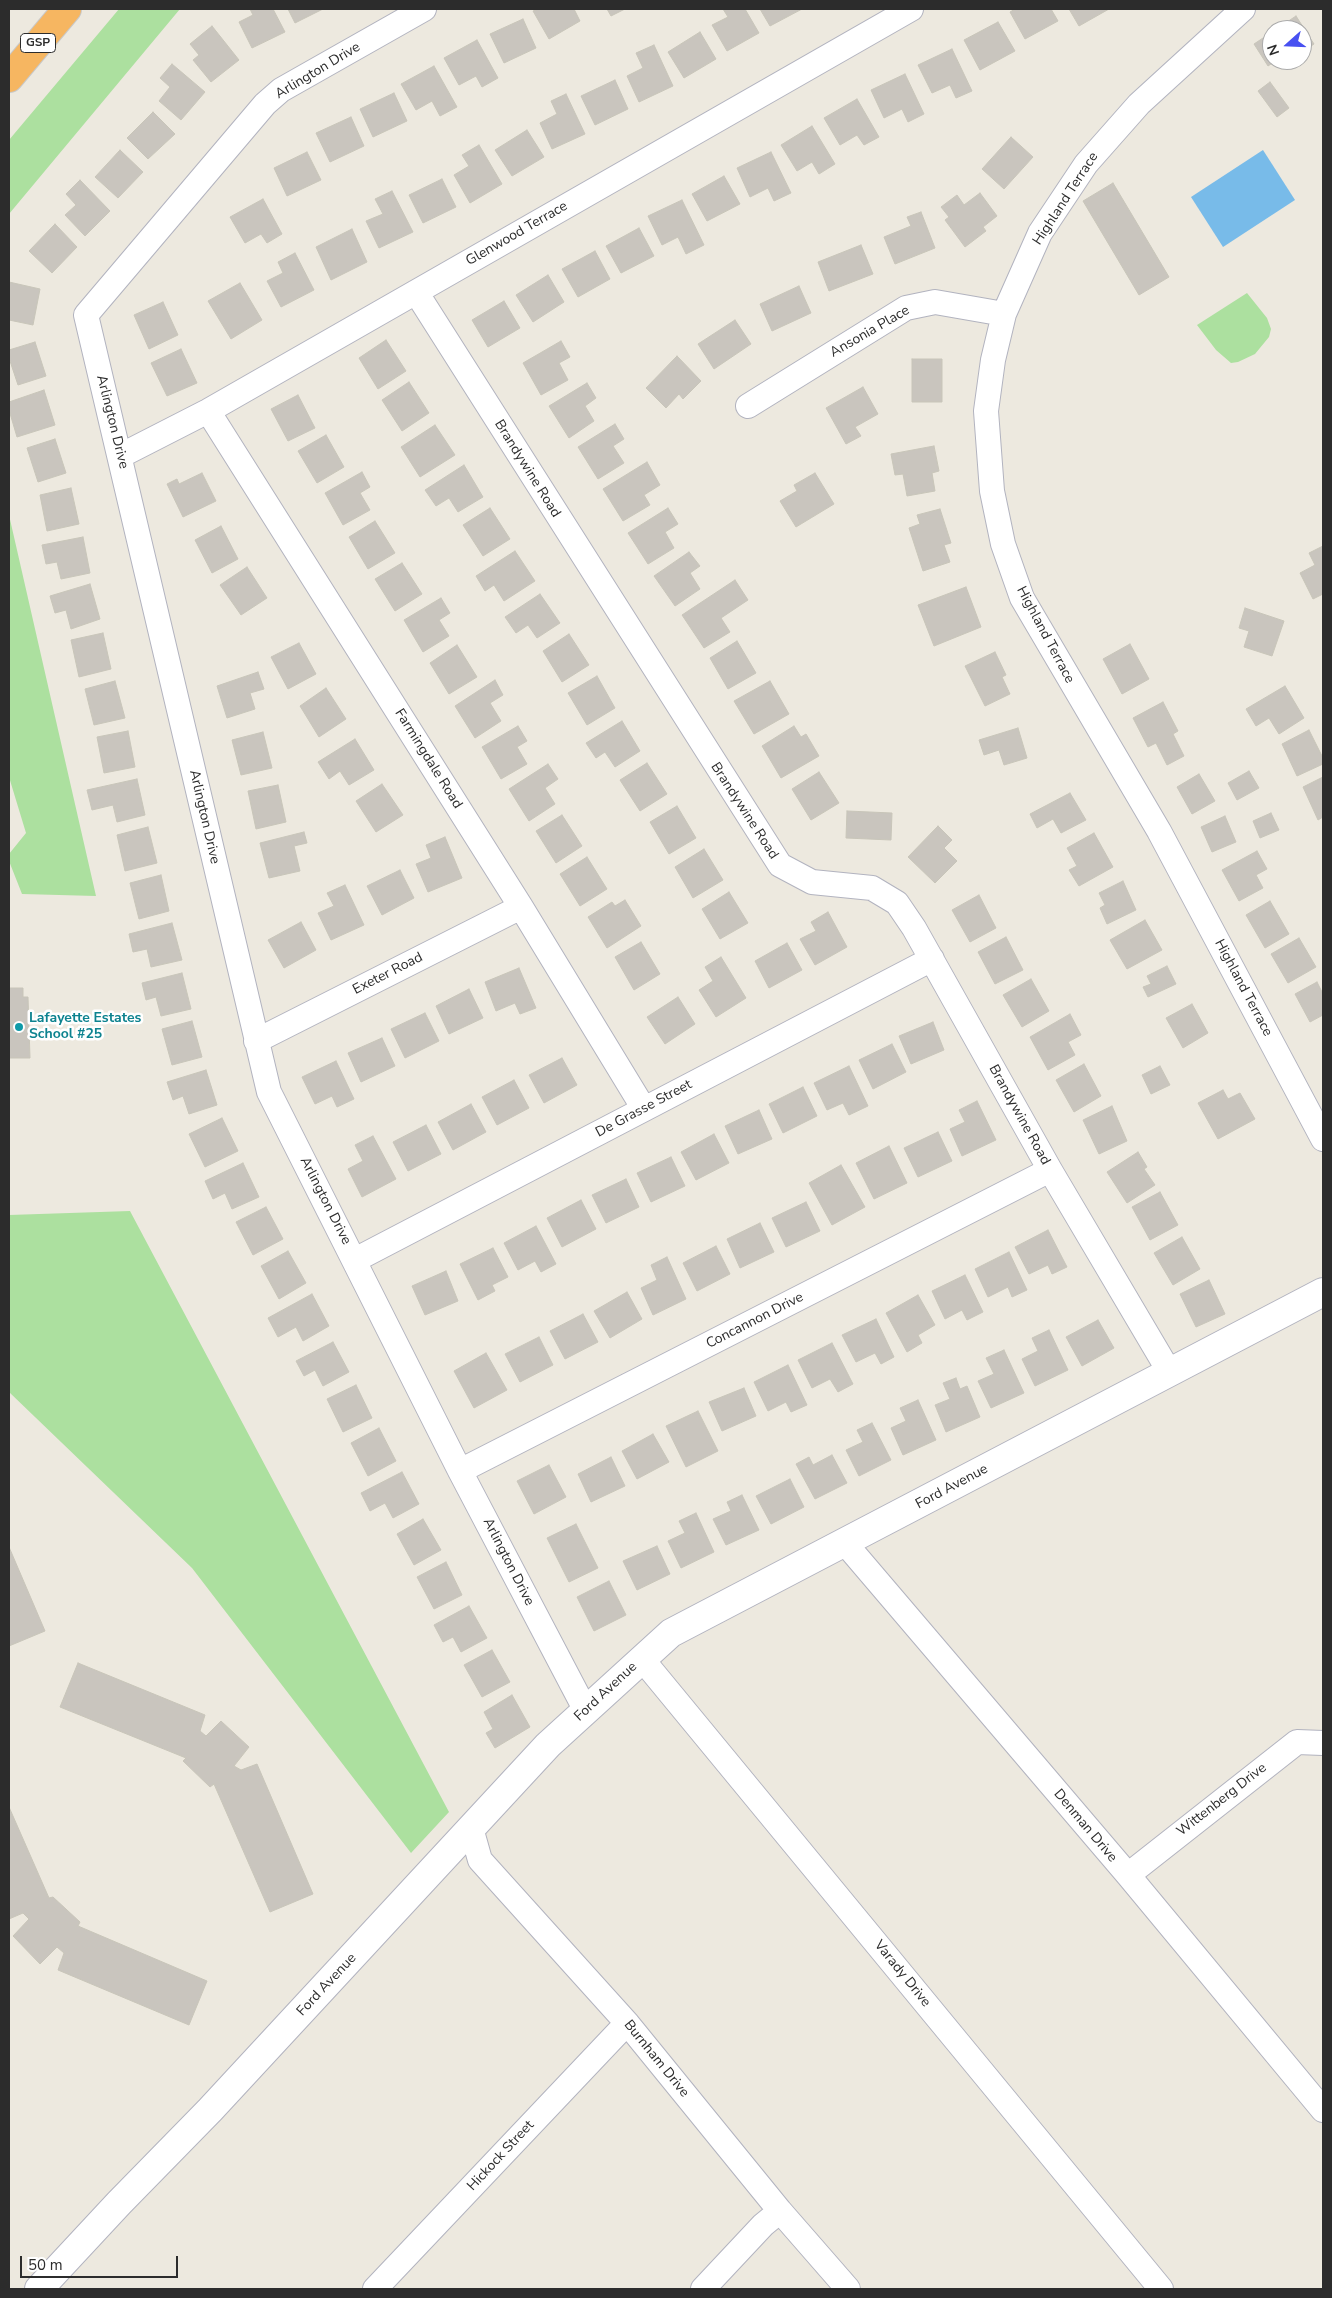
<!DOCTYPE html>
<html>
<head>
<meta charset="utf-8">
<style>
	body { margin:0 }
	#map { position:relative; width:1332px; height:2298px; overflow:hidden; background:#ede9df; font-family:"Nunito Sans",sans-serif }
	canvas { display:block }
	.frame { position:absolute; inset:0; border:10px solid #2c2c2c; pointer-events:none }
	.north { position:absolute; left:1262px; top:20px; width:50px; height:50px; box-sizing:border-box; background:#fff; border:1px solid #ababab; border-radius:50%; rotate:250deg; font-size:14px; font-weight:700; line-height:20px; text-align:center; color:#2c2c2c }
	.north::after { content:''; display:block; margin:auto; width:18px; height:22px; background:#4851f1; clip-path:polygon(50% 0,100% 100%,50% 72%,0 100%) }
	.scale { position:absolute; left:20px; top:2256px; width:158px; height:22px; box-sizing:border-box; border:2px solid #2c2c2c; border-top:0; padding-left:6px; font-size:15px; line-height:18px; white-space:nowrap; color:#2c2c2c; -webkit-text-stroke:4px #fff; paint-order:stroke }
</style>
</head>
<body>
<div id="map">
<canvas width="1332" height="2298"></canvas>
<div class="frame"></div>
<div class="north">N</div>
<div class="scale">50 m</div>
</div>
<script>
const ctx = document.querySelector('canvas').getContext('2d');
ctx.lineJoin = 'round';
function paint(path, color) { ctx.fillStyle = color; ctx.fill(path, 'evenodd'); }
const toPath = rows => new Path2D(rows.map(r => 'M' + r).join(''));
function strokePath(path, color, width, dash) { ctx.strokeStyle = color; ctx.lineWidth = width; ctx.lineCap = dash ? 'butt' : 'round'; ctx.setLineDash(dash || []); ctx.stroke(path); }
function drawText(font, color, halo, rows, align = 'center') {
  ctx.font = font + ' "Nunito Sans",sans-serif'; ctx.lineWidth = 5; ctx.setLineDash([]); ctx.textBaseline = 'middle'; ctx.strokeStyle = halo; ctx.fillStyle = color; for (const [text, x, y, turn = 0] of rows) {
    ctx.save(); ctx.translate(x, y); ctx.rotate((+turn || 0) * Math.PI / 180); ctx.textAlign = isNaN(turn) ? turn : align; if (halo) ctx.strokeText(text, 0, 0); ctx.fillText(text, 0, 0); ctx.restore();
  }
}
const green = toPath([
	[119,9,180,9,9,214,9,140],
	[1247,293,1267,318,1271,329,1269,337,1255,354,1238,362,1231,363,1216,350,1197,325],
	[9,515,96,896,22,894,9,861,9,854,26,833,9,777],
	[130,1211,449,1812,411,1853,192,1568,9,1392,9,1215]
]);
const water = toPath([
	[1263,150,1295,200,1223,247,1191,197]
]);
const building = toPath([
	[250,9,273,9,285,32,252,48,239,22,253,15,250,9],
	[288,9,323,9,295,23,288,9],
	[538,9,574,9,580,21,549,39,533,11,538,9],
	[607,9,625,9,611,16,607,9],
	[723,9,745,9,759,33,727,51,712,25,728,17,723,9],
	[760,9,802,9,770,26,760,9],
	[1015,9,1051,9,1058,21,1025,39,1010,12,1015,9],
	[1069,9,1109,9,1079,26,1069,9],
	[1296,16,1314,44,1302,52,1302,30,1275,30,1296,16],
	[523,19,536,48,504,63,490,34,523,19],
	[998,22,1015,51,980,70,964,40,998,22],
	[212,26,239,60,211,82,193,60,199,55,190,44,212,26],
	[700,32,716,59,684,78,668,52,700,32],
	[1272,32,1272,60,1277,60,1268,66,1254,44,1272,32],
	[477,40,498,78,482,87,476,76,459,85,444,58,477,40],
	[654,45,673,86,639,102,627,76,643,68,636,53,654,45],
	[952,49,972,91,956,98,950,85,932,93,918,65,952,49],
	[172,64,205,92,181,120,159,101,170,87,160,78,172,64],
	[434,66,457,107,440,116,432,101,416,110,401,84,434,66],
	[905,74,924,114,908,122,902,109,884,118,871,90,905,74],
	[615,80,628,109,595,125,581,96,615,80],
	[1270,82,1289,108,1277,117,1258,91,1270,82],
	[394,93,407,121,373,137,360,109,394,93],
	[566,94,585,134,552,149,540,123,557,114,551,101,566,94],
	[857,99,879,137,864,145,857,135,840,145,824,118,857,99],
	[153,112,175,134,148,159,127,138,153,112],
	[351,117,364,146,330,162,316,133,351,117],
	[812,126,835,164,819,174,812,162,797,171,781,145,812,126],
	[527,130,544,157,512,176,495,150,527,130],
	[1011,137,1033,157,1004,189,982,169,1011,137],
	[479,145,502,184,470,203,454,175,469,166,462,155,479,145],
	[120,150,143,172,118,198,95,177,120,150],
	[307,152,321,180,287,196,274,168,307,152],
	[771,152,791,193,774,201,768,188,750,197,737,168,771,152],
	[724,176,740,204,707,221,692,194,724,176],
	[442,179,456,207,423,223,409,195,442,179],
	[80,180,110,211,85,236,65,215,76,205,66,194,80,180],
	[1113,183,1169,277,1139,295,1083,201,1113,183],
	[392,191,413,232,379,248,366,221,383,214,375,199,392,191],
	[980,193,997,216,983,227,986,231,965,247,945,220,949,217,941,207,957,195,964,205,980,193],
	[263,199,282,234,267,243,261,234,245,243,230,217,263,199],
	[682,200,704,245,686,254,678,237,662,245,648,216,682,200],
	[921,212,935,248,895,264,884,237,911,226,907,217,921,212],
	[55,224,77,247,52,273,29,251,55,224],
	[639,228,654,256,621,273,606,246,639,228],
	[352,229,367,262,331,280,316,247,352,229],
	[861,245,873,274,829,291,818,262,861,245],
	[595,251,610,279,578,297,562,269,595,251],
	[295,253,314,290,281,307,267,281,283,273,278,262,295,253],
	[548,275,564,302,533,322,516,295,548,275],
	[9,282,40,289,33,325,9,320,9,282],
	[240,283,262,320,231,339,208,301,240,283],
	[799,286,811,313,772,331,760,304,799,286],
	[504,301,520,328,488,347,472,320,504,301],
	[163,302,178,335,149,349,134,315,163,302],
	[735,320,751,344,714,369,698,344,735,320],
	[386,340,406,371,378,389,359,358,386,340],
	[561,341,570,357,559,363,568,380,541,395,523,363,561,341],
	[35,342,46,376,18,385,9,358,9,350,35,342],
	[181,349,197,383,167,396,151,363,181,349],
	[677,356,701,381,683,399,679,394,666,408,646,388,677,356],
	[912,359,942,359,942,402,912,402,912,359],
	[409,382,429,413,402,431,382,400,409,382],
	[587,383,596,398,585,406,594,421,569,438,549,406,587,383],
	[863,387,878,414,855,427,861,436,846,444,826,408,863,387],
	[44,390,55,425,17,437,9,410,9,402,44,390],
	[298,395,315,428,288,441,271,409,298,395],
	[615,424,624,439,613,446,624,463,598,479,578,447,615,424],
	[435,425,455,455,420,477,401,447,435,425],
	[326,435,344,467,317,483,298,451,326,435],
	[55,439,66,473,38,482,27,448,55,439],
	[934,446,939,471,932,473,935,491,907,496,903,474,895,475,891,454,934,446],
	[647,462,660,485,644,495,650,505,623,521,603,489,647,462],
	[464,465,483,497,458,512,449,498,436,506,425,490,464,465],
	[362,472,370,487,360,493,370,510,343,525,325,493,362,472],
	[202,473,216,501,183,517,167,484,177,479,179,484,202,473],
	[815,473,834,504,796,527,780,501,797,491,794,485,815,473],
	[71,488,79,524,47,531,40,495,71,488],
	[490,508,510,539,483,556,463,525,490,508],
	[668,508,678,524,665,532,674,548,648,564,628,533,668,508],
	[940,509,951,543,944,545,950,562,923,571,909,528,920,524,917,515,940,509],
	[375,521,395,553,368,569,349,537,375,521],
	[221,526,238,559,212,573,195,540,221,526],
	[83,537,90,573,61,579,57,562,46,564,42,545,83,537],
	[1323,546,1323,594,1313,599,1300,573,1315,565,1309,553,1323,546],
	[515,551,535,581,504,601,494,585,485,591,476,576,515,551],
	[689,552,700,566,690,573,700,589,675,606,654,576,689,552],
	[402,563,422,594,395,611,375,579,402,563],
	[247,567,267,598,241,615,220,585,247,567],
	[735,580,748,600,721,618,730,632,704,648,682,615,735,580],
	[90,584,100,619,71,629,66,610,55,613,50,596,90,584],
	[966,587,981,627,934,646,918,605,966,587],
	[540,594,560,623,537,638,528,625,516,633,505,617,540,594],
	[441,598,450,613,439,620,449,636,423,652,404,620,441,598],
	[1245,608,1284,621,1272,656,1244,647,1249,631,1239,628,1245,608],
	[103,633,111,669,79,677,71,640,103,633],
	[569,634,589,665,562,682,543,651,569,634],
	[737,641,756,673,728,689,710,658,737,641],
	[299,643,316,674,288,689,271,657,299,643],
	[1130,644,1149,679,1122,694,1103,659,1130,644],
	[457,645,477,677,449,694,430,663,457,645],
	[995,652,1006,675,1002,677,1010,694,985,706,965,666,995,652],
	[258,672,264,689,250,693,255,709,227,718,217,686,258,672],
	[597,676,615,708,587,725,568,693,597,676],
	[495,680,503,695,490,703,501,721,475,738,455,706,495,680],
	[115,681,125,718,94,725,85,689,115,681],
	[770,681,789,714,754,734,734,701,770,681],
	[1285,686,1304,718,1279,734,1269,718,1256,726,1246,709,1285,686],
	[326,688,346,719,319,737,300,706,326,688],
	[1163,702,1178,731,1173,734,1184,756,1167,765,1156,743,1148,747,1133,718,1163,702],
	[622,721,640,751,615,767,605,752,596,758,586,743,622,721],
	[518,726,527,741,517,747,527,764,501,779,482,747,518,726],
	[794,726,801,737,806,734,819,756,781,778,762,746,794,726],
	[1018,728,1027,758,1004,765,999,750,984,755,979,740,1018,728],
	[1309,730,1323,758,1323,764,1297,776,1282,744,1309,730],
	[128,731,135,767,104,773,97,737,128,731],
	[263,732,272,768,241,775,232,740,263,732],
	[355,739,374,770,349,785,340,771,329,779,318,762,355,739],
	[647,763,667,794,640,811,620,780,647,763],
	[548,764,558,779,545,788,555,804,529,821,509,789,548,764],
	[1249,771,1259,788,1237,800,1228,783,1249,771],
	[819,772,839,803,811,820,792,789,819,772],
	[1199,774,1215,801,1192,814,1177,787,1199,774],
	[1323,777,1323,817,1318,820,1303,787,1323,777],
	[137,779,145,815,117,822,113,805,92,810,87,790,137,779],
	[382,784,403,815,376,832,356,801,382,784],
	[278,785,286,822,256,829,248,791,278,785],
	[1070,793,1086,820,1061,833,1053,819,1037,828,1030,814,1070,793],
	[677,806,696,838,669,854,650,822,677,806],
	[847,811,892,813,891,840,846,838,847,811],
	[1271,813,1279,830,1260,838,1253,821,1271,813],
	[562,815,582,846,556,863,536,831,562,815],
	[1225,816,1236,842,1212,852,1201,827,1225,816],
	[938,826,952,840,944,848,957,861,935,883,908,857,938,826],
	[148,827,157,863,125,871,117,835,148,827],
	[304,832,307,843,294,846,300,871,269,878,260,843,304,832],
	[1094,833,1113,867,1079,886,1069,870,1077,866,1067,848,1094,833],
	[445,837,462,878,428,892,416,864,431,858,426,845,445,837],
	[704,849,723,880,693,898,675,867,704,849],
	[1257,851,1267,869,1256,875,1263,888,1239,901,1222,870,1257,851],
	[587,857,607,889,580,906,560,874,587,857],
	[400,870,414,898,382,915,367,886,400,870],
	[161,875,169,911,139,919,130,883,161,875],
	[1123,881,1136,910,1107,924,1100,908,1105,905,1099,893,1123,881],
	[345,885,364,925,331,940,318,913,334,906,327,893,345,885],
	[729,892,748,923,720,939,702,909,729,892],
	[979,895,996,928,970,942,952,910,979,895],
	[625,900,641,926,607,948,588,917,612,902,615,906,625,900],
	[1270,901,1289,934,1265,948,1246,915,1270,901],
	[828,912,847,947,815,965,800,939,816,931,811,922,828,912],
	[1145,920,1162,950,1127,969,1110,940,1145,920],
	[301,922,316,950,284,968,268,940,301,922],
	[172,923,182,960,151,967,147,949,133,952,129,934,172,923],
	[1006,937,1023,970,995,984,978,952,1006,937],
	[1299,938,1316,967,1288,983,1271,954,1299,938],
	[641,942,660,974,634,990,615,957,641,942],
	[787,943,802,970,769,988,755,961,787,943],
	[721,957,746,998,716,1017,699,990,713,981,705,967,721,957],
	[1167,966,1176,984,1148,997,1143,987,1151,984,1147,976,1167,966],
	[519,968,536,1008,520,1014,515,1003,496,1011,485,982,519,968],
	[182,973,191,1009,161,1016,156,997,146,1000,142,983,182,973],
	[1031,979,1049,1011,1022,1027,1003,995,1031,979],
	[1317,982,1323,994,1323,1015,1310,1022,1295,994,1317,982],
	[9,988,23,988,23,997,28,997,30,1058,9,1058,9,988],
	[469,989,483,1018,449,1034,436,1006,469,989],
	[678,997,695,1024,665,1044,647,1017,678,997],
	[1192,1004,1208,1033,1183,1048,1166,1018,1192,1004],
	[425,1013,439,1041,405,1058,391,1029,425,1013],
	[1070,1014,1081,1035,1068,1042,1075,1055,1048,1070,1030,1037,1070,1014],
	[192,1021,202,1057,172,1065,162,1029,192,1021],
	[933,1022,944,1050,911,1064,899,1036,933,1022],
	[382,1038,395,1066,361,1082,348,1053,382,1038],
	[892,1044,906,1072,873,1089,859,1060,892,1044],
	[562,1058,577,1085,544,1103,529,1075,562,1058],
	[336,1061,354,1099,337,1107,332,1096,315,1104,302,1077,336,1061],
	[1084,1064,1101,1096,1074,1112,1056,1080,1084,1064],
	[849,1066,868,1106,849,1115,843,1103,827,1110,814,1083,849,1066],
	[1160,1066,1170,1085,1151,1094,1142,1075,1160,1066],
	[206,1070,217,1105,189,1114,183,1096,173,1100,167,1082,206,1070],
	[514,1080,529,1108,497,1125,482,1097,514,1080],
	[803,1087,817,1116,783,1133,769,1104,803,1087],
	[1223,1090,1228,1099,1240,1093,1255,1119,1218,1139,1198,1103,1223,1090],
	[977,1101,996,1140,962,1156,950,1129,965,1122,959,1110,977,1101],
	[471,1104,486,1132,453,1150,438,1122,471,1104],
	[1112,1106,1127,1141,1099,1154,1083,1120,1112,1106],
	[759,1110,772,1139,738,1154,725,1126,759,1110],
	[222,1118,238,1151,205,1167,189,1134,222,1118],
	[426,1125,441,1154,408,1171,393,1142,426,1125],
	[938,1132,952,1161,918,1177,904,1148,938,1132],
	[714,1134,729,1163,696,1180,681,1152,714,1134],
	[373,1136,396,1179,362,1197,348,1169,363,1161,355,1145,373,1136],
	[889,1146,907,1183,874,1199,856,1163,889,1146],
	[1138,1152,1147,1167,1144,1169,1155,1185,1127,1203,1107,1172,1138,1152],
	[671,1157,685,1186,651,1202,637,1173,671,1157],
	[243,1163,259,1197,232,1209,225,1193,213,1199,205,1181,243,1163],
	[841,1165,865,1207,832,1225,809,1183,841,1165],
	[626,1179,639,1207,606,1223,592,1195,626,1179],
	[1160,1192,1178,1225,1150,1240,1132,1207,1160,1192],
	[581,1200,596,1229,562,1247,547,1218,581,1200],
	[806,1202,820,1231,786,1247,772,1218,806,1202],
	[266,1207,283,1239,253,1255,236,1222,266,1207],
	[760,1223,774,1252,740,1268,727,1239,760,1223],
	[536,1226,556,1264,541,1272,535,1261,518,1270,504,1243,536,1226],
	[1048,1230,1067,1267,1052,1274,1048,1265,1029,1274,1015,1247,1048,1230],
	[1182,1237,1200,1269,1173,1285,1154,1253,1182,1237],
	[716,1246,730,1274,697,1291,683,1263,716,1246],
	[493,1248,508,1277,492,1285,495,1291,478,1300,460,1264,493,1248],
	[288,1251,306,1283,279,1299,261,1266,288,1251],
	[1009,1252,1027,1290,1012,1297,1008,1287,988,1297,975,1269,1009,1252],
	[667,1257,686,1299,653,1315,641,1288,657,1280,651,1265,667,1257],
	[446,1271,458,1301,425,1315,412,1286,446,1271],
	[965,1275,983,1312,967,1320,962,1310,945,1319,932,1291,965,1275],
	[1209,1280,1225,1314,1196,1327,1180,1294,1209,1280],
	[627,1292,642,1319,610,1338,594,1311,627,1292],
	[312,1294,329,1326,303,1341,296,1327,278,1337,268,1318,312,1294],
	[918,1295,935,1325,918,1335,922,1343,907,1352,886,1313,918,1295],
	[583,1314,598,1342,565,1359,550,1331,583,1314],
	[876,1319,894,1357,881,1364,875,1353,856,1362,842,1335,876,1319],
	[1098,1320,1114,1348,1082,1366,1066,1337,1098,1320],
	[1049,1330,1068,1370,1035,1386,1022,1359,1038,1351,1032,1338,1049,1330],
	[539,1337,553,1365,520,1382,505,1354,539,1337],
	[333,1342,349,1372,323,1386,315,1370,304,1376,296,1361,333,1342],
	[832,1343,853,1384,838,1392,830,1379,812,1388,798,1360,832,1343],
	[1004,1350,1024,1393,991,1408,978,1381,994,1374,986,1358,1004,1350],
	[486,1353,507,1390,474,1408,454,1371,486,1353],
	[788,1365,807,1405,791,1412,786,1402,768,1411,754,1382,788,1365],
	[956,1378,960,1389,967,1386,980,1417,946,1432,935,1405,950,1399,943,1383,956,1378],
	[356,1385,372,1418,343,1432,327,1399,356,1385],
	[744,1388,756,1416,722,1431,709,1402,744,1388],
	[918,1400,936,1440,903,1455,891,1428,906,1421,900,1408,918,1400],
	[698,1411,718,1451,686,1467,666,1426,698,1411],
	[872,1423,891,1460,859,1476,846,1450,863,1442,857,1430,872,1423],
	[379,1428,396,1461,368,1476,351,1443,379,1428],
	[653,1434,669,1462,637,1479,622,1451,653,1434],
	[832,1455,847,1483,815,1499,796,1464,809,1457,813,1465,832,1455],
	[611,1457,625,1486,591,1502,578,1474,611,1457],
	[549,1465,566,1497,534,1514,517,1481,549,1465],
	[402,1472,419,1504,393,1518,385,1503,370,1511,361,1493,402,1472],
	[790,1479,804,1507,771,1524,756,1496,790,1479],
	[742,1495,759,1530,726,1545,713,1519,731,1511,727,1502,742,1495],
	[696,1513,714,1552,681,1568,668,1541,685,1533,679,1521,696,1513],
	[423,1519,441,1550,414,1565,397,1534,423,1519],
	[576,1524,598,1568,569,1582,547,1538,576,1524],
	[657,1546,670,1574,637,1590,623,1561,657,1546],
	[9,1547,45,1631,9,1646,9,1547],
	[446,1562,462,1595,434,1609,417,1577,446,1562],
	[609,1581,626,1615,594,1631,577,1597,609,1581],
	[469,1606,487,1638,461,1652,453,1637,443,1642,434,1625,469,1606],
	[492,1650,510,1682,482,1697,464,1665,492,1650],
	[78,1663,205,1715,200,1731,206,1736,221,1721,249,1747,234,1766,241,1770,257,1764,313,1894,270,1912,214,1784,210,1787,183,1761,186,1758,60,1707,78,1663],
	[512,1695,530,1727,495,1748,486,1733,493,1729,484,1712,512,1695],
	[9,1807,49,1898,53,1897,80,1922,78,1926,207,1981,189,2025,58,1970,64,1953,57,1947,40,1964,13,1936,29,1919,23,1913,9,1919,9,1807]
]);
const street = toPath([
	[424,9,281,90,265,104,86,315,269,1092,460,1471,586,1711],
	[1243,9,1139,104,1086,164,1040,233,1004,314,993,360,986,411,992,491,1003,544,1022,598,1159,831,1323,1139],
	[416,292,780,865,812,882,872,888,897,903,914,928,1050,1170,1170,1373],
	[748,406,906,308,935,302,1004,314],
	[208,411,521,907,644,1109],
	[120,456,208,411,911,9],
	[256,1041,521,907],
	[355,1260,932,959],
	[460,1471,1050,1170],
	[845,1543,1128,1875,1323,2110],
	[642,1659,1161,2289],
	[471,1828,480,1860,627,2023,780,2211,848,2289],
	[1128,1875,1297,1742,1323,1743],
	[375,2289,627,2023],
	[703,2289,763,2225,780,2211]
]);
const secondary = toPath([
	[39,2289,119,2203,210,2110,548,1745,671,1633,1323,1292]
]);
const highway = toPath([
	[9,78,67,9]
]);
const markers = [
	[19,1027,5,"#0f9aa8"]
];
const shields = [
	[38,43,35]
];
const shieldNames = [
	["GSP",38,43]
];
const streetNames = [
	["Arlington Drive",318,71,-31],
	["Highland Terrace",1066,199,-57],
	["Glenwood Terrace",517,234,-30],
	["Ansonia Place",870,332,-30],
	["Arlington Drive",112,422,76],
	["Brandywine Road",527,469,58],
	["Highland Terrace",1045,635,62],
	["Farmingdale Road",428,759,58],
	["Brandywine Road",744,811,57],
	["Arlington Drive",204,817,77],
	["Exeter Road",388,974,-27],
	["Highland Terrace",1243,988,62],
	["De Grasse Street",644,1109,-28],
	["Brandywine Road",1019,1115,61],
	["Arlington Drive",325,1201,63],
	["Concannon Drive",755,1321,-27],
	["Ford Avenue",952,1487,-28],
	["Arlington Drive",508,1562,63],
	["Ford Avenue",606,1692,-43],
	["Wittenberg Drive",1222,1800,-38],
	["Denman Drive",1085,1826,50],
	["Varady Drive",902,1974,51],
	["Ford Avenue",327,1985,-47],
	["Burnham Drive",656,2059,51],
	["Hickock Street",501,2156,-47]
];
const cultureNames = [
	["Lafayette Estates",29,1019],
	["School #25",29,1035]
];
paint(green, '#ace09f');
paint(water, '#78bbe9');
paint(building, '#c9c5be');
strokePath(building, '#c8c5b9', 1);
strokePath(street, '#b2b3bf', 26);
strokePath(secondary, '#b2b3bf', 30);
strokePath(highway, '#c8c8c8', 30);
strokePath(street, '#fff', 24);
strokePath(secondary, '#fff', 28);
strokePath(highway, '#f6b661', 28);
for (const [x, y, r, color] of markers) { const dot = new Path2D(); dot.arc(x, y, r, 0, 2 * Math.PI); ctx.fillStyle = color; ctx.fill(dot); strokePath(dot, '#fff', 2); }
for (const [x, y, w] of shields) { const box = new Path2D(); box.roundRect(x - w / 2, y - 9.5, w, 19, 4); ctx.fillStyle = '#fff'; ctx.fill(box); strokePath(box, '#2c2c2c', 1); }
drawText('bold 12px', '#2c2c2c', null, shieldNames);
drawText('14px', '#2c2c2c', '#fff', streetNames);
drawText('bold 14px', '#0d838f', '#fff', cultureNames, 'left');
</script>
</body>
</html>
